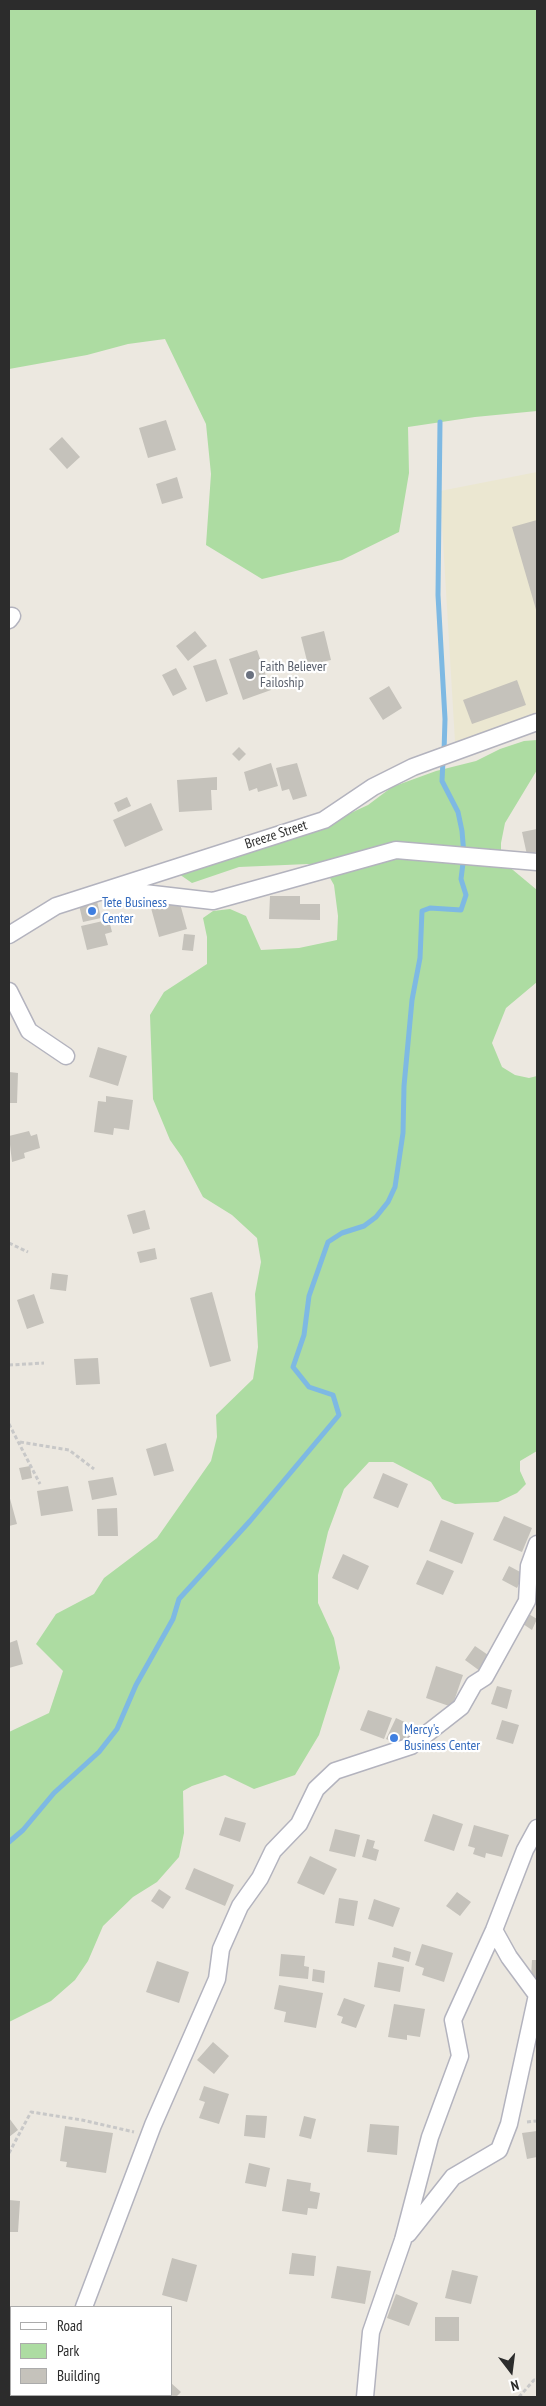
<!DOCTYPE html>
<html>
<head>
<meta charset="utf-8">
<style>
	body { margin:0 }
	#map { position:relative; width:546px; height:2406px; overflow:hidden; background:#ece8e0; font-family:"PT Sans Narrow",sans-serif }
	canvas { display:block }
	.frame { position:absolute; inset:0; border:10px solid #2c2c2c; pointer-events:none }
	.legend { position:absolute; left:10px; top:2306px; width:162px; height:90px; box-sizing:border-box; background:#fff; border:1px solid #ababab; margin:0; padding:6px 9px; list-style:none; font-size:15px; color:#2c2c2c }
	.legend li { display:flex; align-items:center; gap:10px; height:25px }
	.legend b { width:25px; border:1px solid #ababab }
	.north { position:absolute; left:486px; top:2346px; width:50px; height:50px; -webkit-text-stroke:4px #fff; paint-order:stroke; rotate:165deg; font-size:14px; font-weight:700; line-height:20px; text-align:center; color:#2c2c2c }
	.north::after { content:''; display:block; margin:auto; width:18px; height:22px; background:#2c2c2c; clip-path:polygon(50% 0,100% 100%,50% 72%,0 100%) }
</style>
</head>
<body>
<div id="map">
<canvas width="546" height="2406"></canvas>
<div class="frame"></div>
<ul class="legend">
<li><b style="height:6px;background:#fff"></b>Road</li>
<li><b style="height:14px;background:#addca2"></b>Park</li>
<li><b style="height:14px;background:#c5c2bb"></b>Building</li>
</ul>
<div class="north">N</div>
</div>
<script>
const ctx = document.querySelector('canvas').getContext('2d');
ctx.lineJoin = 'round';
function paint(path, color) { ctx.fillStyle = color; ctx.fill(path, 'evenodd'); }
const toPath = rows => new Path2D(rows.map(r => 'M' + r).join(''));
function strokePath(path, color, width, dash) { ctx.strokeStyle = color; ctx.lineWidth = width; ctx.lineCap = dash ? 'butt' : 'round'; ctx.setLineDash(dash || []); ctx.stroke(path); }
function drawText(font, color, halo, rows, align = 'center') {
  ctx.font = font + ' "PT Sans Narrow",sans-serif'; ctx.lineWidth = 4.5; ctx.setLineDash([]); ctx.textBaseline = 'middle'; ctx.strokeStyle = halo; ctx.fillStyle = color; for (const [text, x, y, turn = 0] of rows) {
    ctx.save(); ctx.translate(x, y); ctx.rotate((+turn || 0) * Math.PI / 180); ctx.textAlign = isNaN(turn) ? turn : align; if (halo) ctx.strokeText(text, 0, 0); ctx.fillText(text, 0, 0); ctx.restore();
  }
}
const education = toPath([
	[537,472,537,713,455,742,440,491]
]);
const green = toPath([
	[9,9,537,9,537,411,475,417,408,427,409,473,399,532,342,560,262,579,206,545,211,474,206,424,165,339,128,344,87,355,9,369],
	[537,740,537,770,505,823,501,843,501,860,537,890,537,982,506,1008,492,1043,502,1067,515,1075,529,1078,537,1076,537,1451,520,1461,520,1471,526,1484,517,1493,498,1502,455,1504,442,1499,431,1482,393,1462,369,1462,344,1489,328,1532,318,1575,318,1603,334,1638,340,1668,319,1735,295,1775,254,1789,225,1775,192,1786,183,1791,184,1833,179,1857,157,1882,133,1897,103,1926,88,1961,75,1980,51,2001,9,2022,9,1732,49,1713,63,1671,36,1644,56,1614,94,1594,104,1578,157,1538,211,1461,217,1437,216,1415,253,1379,258,1347,255,1294,261,1262,257,1238,232,1215,203,1197,182,1157,170,1140,153,1099,150,1015,164,992,207,964,207,937,203,918,213,911,230,909,246,916,261,950,299,948,337,940,338,916,334,885,325,869,308,864,239,867,192,883,179,874,329,823,368,805,392,787,436,771,476,761,500,749,524,741]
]);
const stream = toPath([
	[440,422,438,595,445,719,444,752],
	[9,1842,23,1830,54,1793,99,1752,117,1729,136,1685,173,1619,179,1599,250,1521,339,1415,333,1395,309,1387,293,1367,304,1335,309,1296,328,1242,342,1233,364,1226,376,1217,388,1202,395,1187,403,1133,404,1086,412,1000,420,958,422,911,430,908,461,910,466,895,461,879,464,855,462,831,458,812,442,781,443,760]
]);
const building = toPath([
	[166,420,176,450,148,458,139,428],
	[62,437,80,457,67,469,49,449],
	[177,477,183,498,162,504,156,484],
	[537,520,537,613,512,527],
	[195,631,207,646,188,661,176,646],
	[324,631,331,660,308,665,301,637],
	[257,650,271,690,243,700,229,659],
	[216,659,228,694,206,702,193,666],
	[176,668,187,689,173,696,162,675],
	[517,680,526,705,472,724,463,700],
	[389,686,402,708,383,720,369,698],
	[239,747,246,754,239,761,232,754],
	[271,763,278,786,258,792,257,788,249,791,244,772],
	[297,763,307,796,293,800,289,789,282,791,276,768],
	[217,777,217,790,211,790,212,810,179,812,177,780],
	[127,797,131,806,118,812,114,803],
	[151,803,163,830,125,847,113,820],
	[537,829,537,852,527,855,522,832],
	[270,896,300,896,300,904,320,904,320,920,269,919],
	[96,897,101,918,83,922,78,901],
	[179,900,187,929,159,937,151,908],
	[103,921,104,926,110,924,112,932,105,934,108,945,87,950,81,926],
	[184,934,195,935,193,951,182,950],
	[98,1047,127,1056,118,1086,89,1077],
	[9,1072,18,1073,17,1103,9,1103],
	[106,1096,133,1100,129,1130,114,1128,113,1135,94,1132,98,1101,106,1102],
	[29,1131,31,1136,37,1134,40,1148,24,1153,25,1158,12,1162,9,1136],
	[145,1210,150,1229,133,1234,127,1215],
	[155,1248,157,1259,140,1263,137,1252],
	[52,1273,68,1275,66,1291,50,1289],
	[212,1292,231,1361,210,1367,190,1298],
	[34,1294,44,1323,27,1329,17,1300],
	[98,1358,100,1384,76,1385,74,1359],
	[166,1443,174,1471,154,1476,146,1449],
	[30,1466,32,1478,22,1480,19,1468],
	[383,1473,408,1484,398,1508,373,1498],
	[113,1477,117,1495,92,1500,88,1481],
	[68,1486,73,1511,41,1516,37,1491],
	[9,1495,17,1524,9,1526],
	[117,1508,118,1536,98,1536,97,1509],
	[504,1516,532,1528,522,1552,493,1540],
	[441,1520,474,1533,462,1564,429,1551],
	[343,1554,369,1566,358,1590,332,1578],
	[427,1560,454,1571,443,1595,416,1584],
	[509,1566,524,1574,517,1588,502,1580],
	[527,1613,537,1619,532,1630,520,1622],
	[17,1640,23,1664,9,1668,9,1643],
	[475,1646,491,1657,480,1671,465,1660],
	[436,1666,463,1675,452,1707,426,1698],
	[497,1686,512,1690,507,1709,491,1704],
	[368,1710,392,1718,384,1739,360,1730],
	[396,1718,411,1725,402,1746,386,1739],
	[502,1720,519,1725,513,1744,496,1739],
	[433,1814,463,1824,454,1851,424,1841],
	[225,1817,246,1823,240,1842,219,1835],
	[474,1825,509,1835,502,1857,486,1853,485,1858,473,1854,475,1848,468,1846],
	[335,1829,360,1835,355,1857,329,1851],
	[367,1839,375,1841,373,1848,379,1850,376,1861,362,1857],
	[310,1856,337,1869,324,1895,297,1883],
	[194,1868,234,1885,225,1906,185,1889],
	[159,1889,171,1897,163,1909,151,1901],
	[457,1892,471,1902,460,1916,446,1906],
	[339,1898,358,1901,354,1926,335,1923],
	[374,1899,400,1908,393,1927,368,1919],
	[422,1944,453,1953,444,1982,422,1975,424,1968,415,1965],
	[394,1947,411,1952,409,1962,392,1957],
	[281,1954,305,1956,304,1966,309,1967,308,1979,279,1976],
	[532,1960,537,1960,537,1977,531,1977],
	[157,1961,189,1972,179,2003,146,1992],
	[378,1962,404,1967,400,1992,374,1987],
	[313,1969,325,1971,324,1983,312,1981],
	[279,1985,323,1993,316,2028,284,2022,286,2012,274,2009],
	[344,1998,365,2005,356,2028,341,2023,343,2017,337,2015],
	[394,2004,425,2009,420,2037,407,2035,407,2040,388,2037],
	[213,2042,229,2056,214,2074,197,2060],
	[204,2086,229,2094,219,2124,199,2118,205,2102,199,2100],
	[246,2115,267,2116,265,2138,244,2136],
	[304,2116,316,2119,311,2139,299,2136],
	[9,2118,18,2130,9,2137],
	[370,2124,399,2126,397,2155,367,2152],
	[65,2126,113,2133,106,2173,66,2167,67,2162,60,2161],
	[537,2131,537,2157,527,2159,522,2133],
	[249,2163,270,2168,266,2187,245,2183],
	[287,2179,311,2183,310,2191,320,2193,317,2209,308,2208,307,2215,282,2211],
	[9,2200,20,2201,18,2232,9,2232],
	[292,2253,316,2256,314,2276,289,2274],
	[172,2258,197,2265,187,2302,162,2295],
	[337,2266,371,2271,365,2304,331,2298],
	[452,2270,478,2276,471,2304,445,2298],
	[396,2294,418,2303,409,2326,387,2318],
	[435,2317,459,2317,459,2341,435,2341],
	[171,2383,181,2392,176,2397,161,2397,158,2395,171,2395]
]);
const path = toPath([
	[9,1243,28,1252],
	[9,1365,44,1363],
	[9,1424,40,1484],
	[20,1442,69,1450,94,1469],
	[527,2122,537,2121],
	[9,2153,31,2112,82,2120,134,2132],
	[519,2397,534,2380,537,2381]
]);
const minor = toPath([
	[9,620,12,616],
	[110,895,144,893,213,901,396,850,537,862],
	[9,935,56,906,324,820,373,787,413,767,537,722],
	[9,991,29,1031,66,1056],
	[408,2234,453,2177,499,2150,509,2124,537,1995,509,1957,494,1930],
	[84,2307,153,2125,217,1979,221,1949,240,1906,260,1878,273,1851,299,1824,316,1789,335,1771,411,1746,461,1707,474,1684,485,1677,527,1601,529,1566,537,1544],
	[50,2397,51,2395],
	[365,2397,371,2332,403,2240,430,2137,460,2056,453,2020,494,1930,525,1850,537,1828]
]);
const markers = [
	[250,675,5,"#6b7280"],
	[92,911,5,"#3f7fe0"],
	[394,1738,5,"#3f7fe0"]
];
const worshipNames = [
	["Faith Believer",260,667],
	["Failoship",260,683]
];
const streetNames = [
	["Breeze Street",276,835,-18]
];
const shopNames = [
	["Tete Business",102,903],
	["Center",102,919],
	["Mercy's",404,1730],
	["Business Center",404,1746]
];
paint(education, '#ebe7d1');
paint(green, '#addca2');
strokePath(stream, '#7eb9e3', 5);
paint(building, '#c5c2bb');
strokePath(minor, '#b3b3be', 19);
strokePath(path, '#c8c8c8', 3, [4, 2.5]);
strokePath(minor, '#fff', 16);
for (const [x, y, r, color] of markers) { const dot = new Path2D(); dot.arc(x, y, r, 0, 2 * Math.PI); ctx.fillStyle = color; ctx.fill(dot); strokePath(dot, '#fff', 2); }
drawText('14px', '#5b616d', '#fff', worshipNames, 'left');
drawText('14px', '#2c2c2c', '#fff', streetNames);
drawText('14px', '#366cbe', '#fff', shopNames, 'left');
</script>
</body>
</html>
